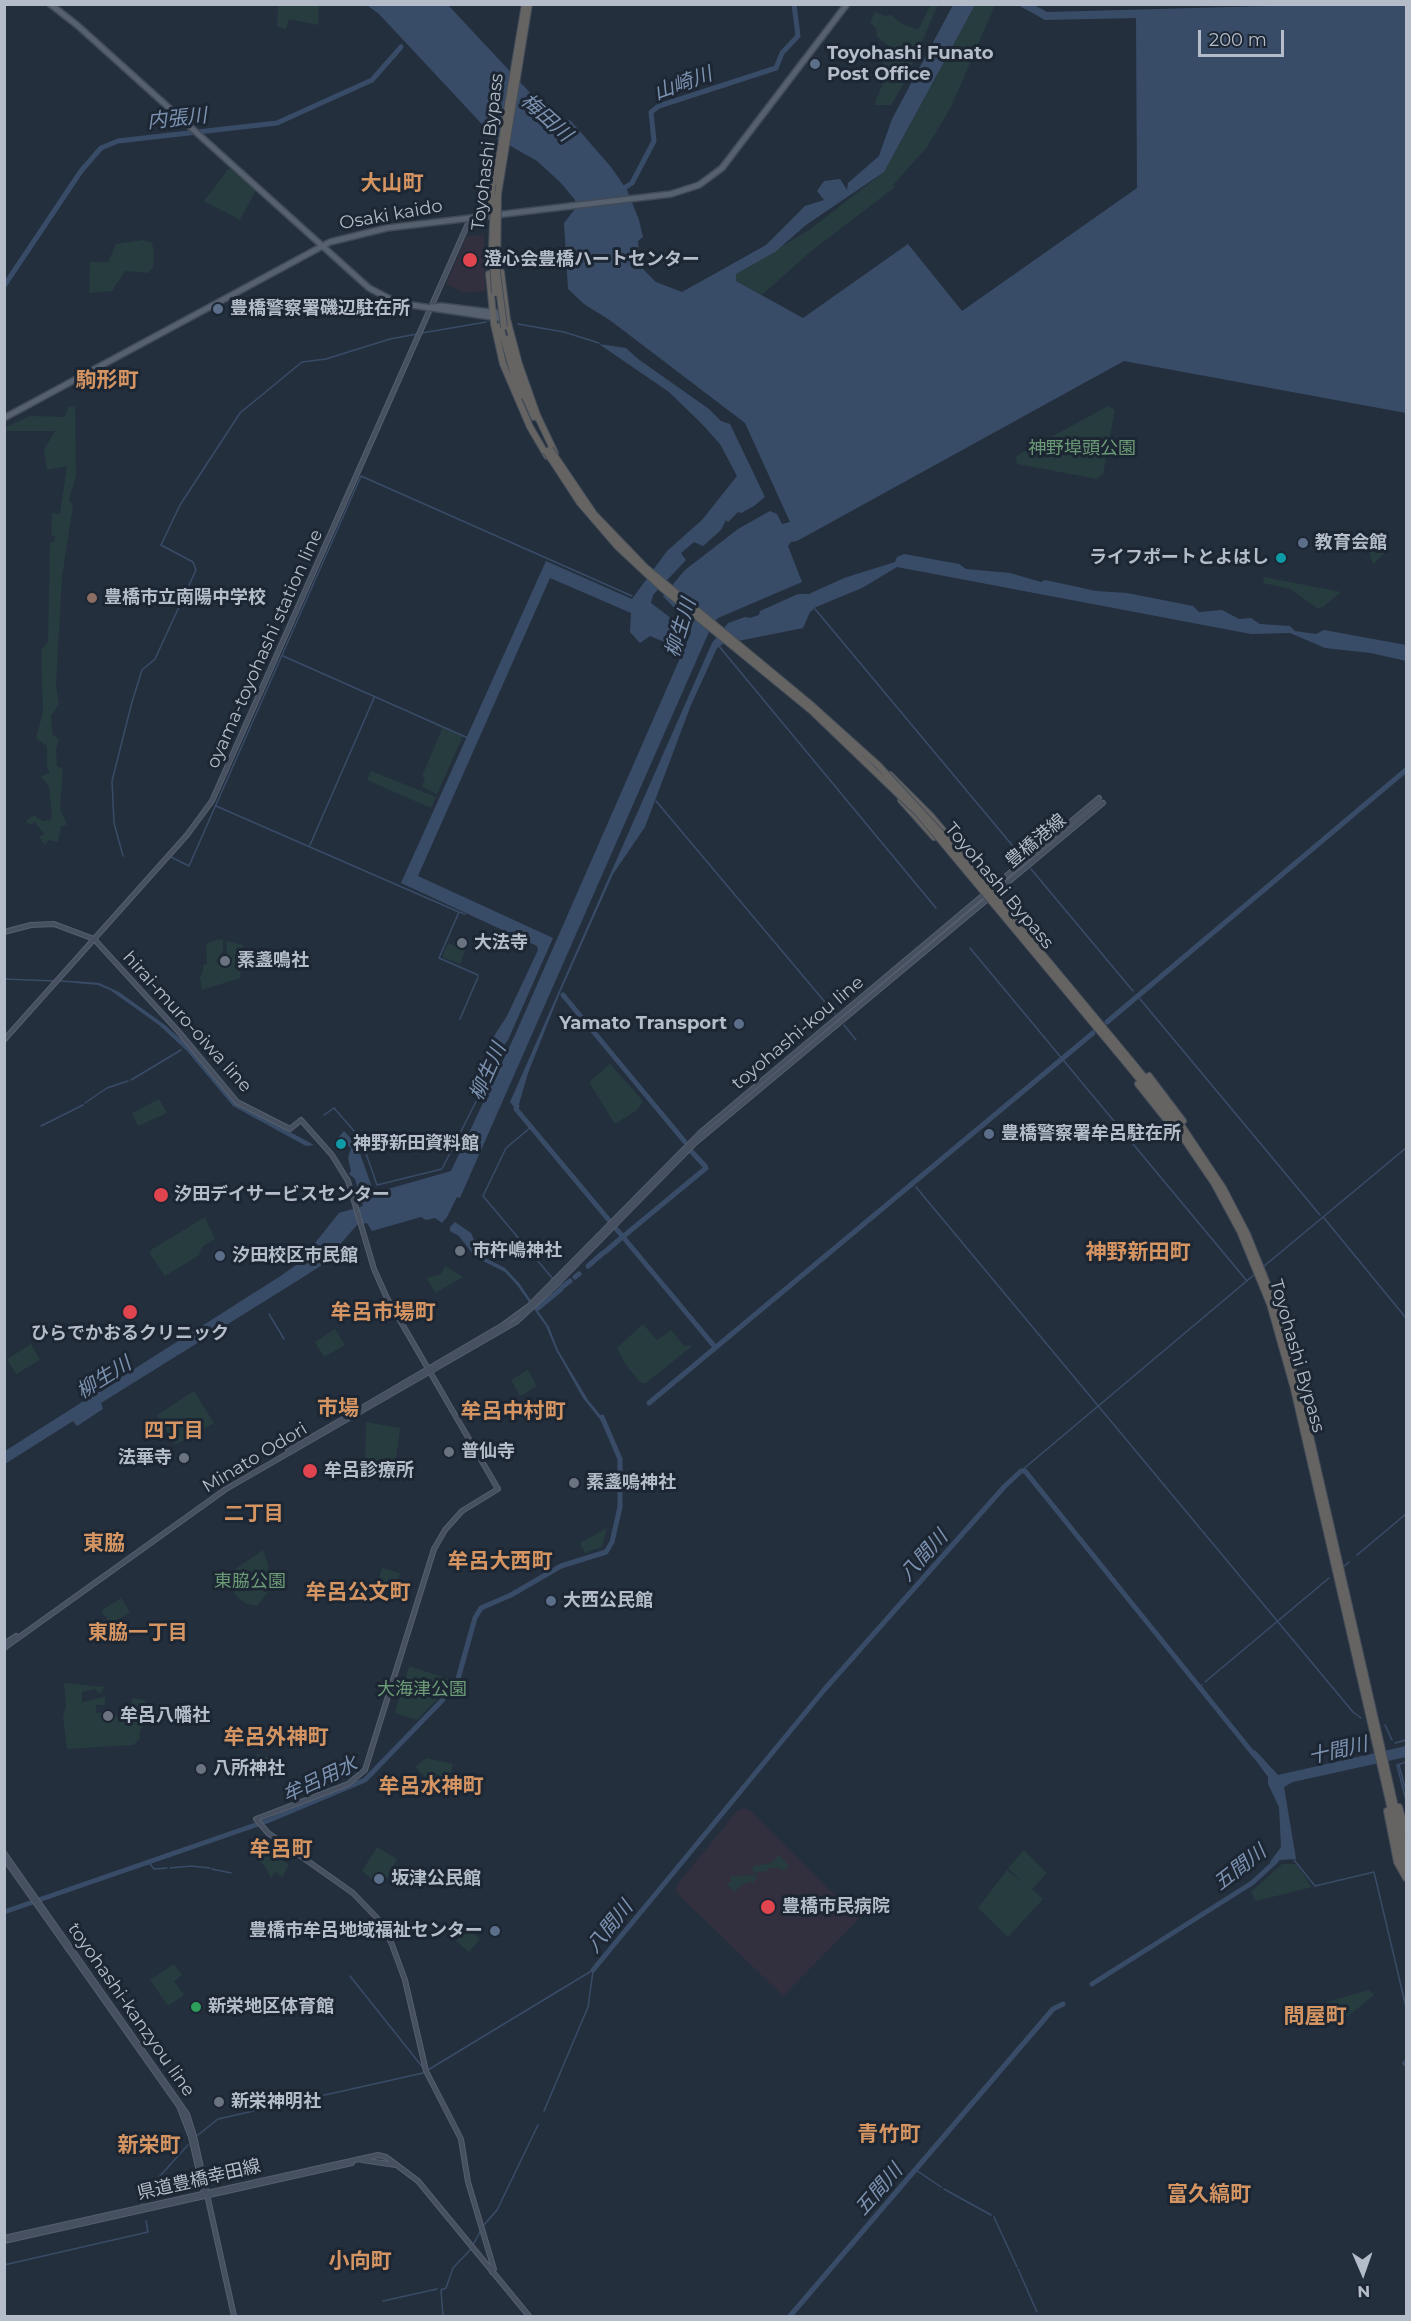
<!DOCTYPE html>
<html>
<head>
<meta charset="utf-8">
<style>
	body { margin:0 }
	#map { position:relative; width:1411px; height:2321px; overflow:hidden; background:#242f3e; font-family:Montserrat,sans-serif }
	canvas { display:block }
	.frame { position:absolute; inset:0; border:6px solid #b4bcc9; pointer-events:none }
	.north { position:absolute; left:1333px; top:2243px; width:60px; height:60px; -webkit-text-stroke:4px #1d2633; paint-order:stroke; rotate:178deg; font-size:16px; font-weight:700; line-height:24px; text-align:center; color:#b4bcc9 }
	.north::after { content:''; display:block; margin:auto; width:21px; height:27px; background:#b4bcc9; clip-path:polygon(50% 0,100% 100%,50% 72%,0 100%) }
	.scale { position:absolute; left:1198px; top:30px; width:86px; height:27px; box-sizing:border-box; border:3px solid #b4bcc9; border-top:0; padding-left:8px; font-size:18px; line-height:21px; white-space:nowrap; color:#b4bcc9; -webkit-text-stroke:4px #1d2633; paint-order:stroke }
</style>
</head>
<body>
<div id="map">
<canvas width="1411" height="2321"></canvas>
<div class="frame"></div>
<div class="north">N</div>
<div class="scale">200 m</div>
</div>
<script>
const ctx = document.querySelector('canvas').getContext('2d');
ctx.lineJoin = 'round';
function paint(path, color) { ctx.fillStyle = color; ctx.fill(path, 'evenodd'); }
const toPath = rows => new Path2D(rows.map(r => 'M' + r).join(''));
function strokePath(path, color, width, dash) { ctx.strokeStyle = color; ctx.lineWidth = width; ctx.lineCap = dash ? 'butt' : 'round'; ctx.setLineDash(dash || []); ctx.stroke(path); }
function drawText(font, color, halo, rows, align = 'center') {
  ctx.font = font + ' Montserrat,"Noto Sans JP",sans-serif'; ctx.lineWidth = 6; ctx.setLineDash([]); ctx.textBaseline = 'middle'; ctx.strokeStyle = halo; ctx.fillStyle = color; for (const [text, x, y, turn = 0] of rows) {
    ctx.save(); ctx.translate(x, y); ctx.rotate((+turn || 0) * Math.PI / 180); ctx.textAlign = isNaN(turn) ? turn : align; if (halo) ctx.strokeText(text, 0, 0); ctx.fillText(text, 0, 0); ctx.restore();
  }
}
const medical = toPath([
	[484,235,485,291,464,293,446,284,467,236],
	[744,1808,749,1810,859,1919,783,1996,676,1892,677,1885,737,1811]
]);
const green = toPath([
	[931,4,938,5,903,85,891,105,874,105,883,83,881,77,884,57,890,47,877,37,876,28,870,23,875,12,885,16,891,15,901,23,918,30],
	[278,5,319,5,318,25,289,19,286,29,277,26],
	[975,5,995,5,951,107,927,147,893,185,895,187,809,253,762,295,736,281,736,274,809,230,884,172],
	[229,168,256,190,240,220,204,201],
	[144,240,152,243,154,253,153,267,148,273,125,271,112,291,89,293,90,262,108,262,116,244],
	[75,406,76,476,69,499,73,506,62,577,56,685,59,704,51,716,53,735,59,739,56,749,57,766,63,769,60,808,67,825,61,826,58,842,49,840,45,845,39,837,44,834,35,822,30,825,26,821,33,815,43,821,50,820,52,816,49,786,41,777,50,772,47,767,47,746,36,738,43,712,41,650,48,642,50,542,54,542,55,536,51,535,52,513,60,514,67,466,47,470,44,450,55,431,6,431,6,427,30,416,65,417,68,407],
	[1108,406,1115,410,1103,474,1097,479,1017,464,1016,456],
	[1362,539,1386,544,1388,549,1373,565,1367,543,1362,542],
	[1264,577,1341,592,1323,607,1317,608,1290,589,1263,583],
	[430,722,463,736,437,794,422,787,425,778,422,776,442,729],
	[371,771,436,797,431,808,367,780],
	[218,939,223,940,223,950,216,961,219,965,228,963,226,941,243,945,240,978,202,990,200,977,203,971,203,965,207,964,206,944],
	[448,943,465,951,460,964,442,957],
	[610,1064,643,1101,637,1110,615,1124,589,1082],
	[159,1099,167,1113,138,1126,132,1113],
	[205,1217,215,1239,203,1246,198,1256,165,1276,150,1254,151,1250],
	[445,1266,463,1277,435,1293,427,1278,441,1274],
	[643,1324,657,1340,671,1330,685,1347,689,1345,691,1347,646,1383,641,1383,625,1364,617,1348],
	[335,1329,345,1345,324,1357,315,1342],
	[31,1344,40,1360,16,1374,7,1359],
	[528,1370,537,1386,520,1396,511,1380],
	[194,1391,214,1423,175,1445,157,1415],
	[366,1422,400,1428,395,1466,365,1462],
	[607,1528,602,1547,585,1553,580,1543],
	[263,1550,268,1565,271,1588,257,1606,247,1604,238,1598,224,1577],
	[382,1568,400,1573,394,1592,376,1588],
	[121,1598,130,1612,111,1624,101,1611],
	[409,1666,455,1681,417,1720,395,1713],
	[64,1683,105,1687,100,1694,95,1689,82,1692,82,1702,105,1697,105,1705,96,1705,96,1713,106,1713,107,1720,110,1719,110,1716,125,1716,126,1708,131,1707,132,1698,144,1700,154,1712,152,1718,146,1721,139,1733,140,1739,133,1745,67,1749,63,1717,66,1705],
	[257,1754,275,1759,272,1771,257,1781,252,1772],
	[426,1758,453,1764,448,1784,429,1780,415,1767],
	[377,1847,397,1859,387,1878,379,1872,372,1879,362,1871],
	[1024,1850,1047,1873,1032,1889,1043,1899,1008,1937,978,1908,1007,1870,1025,1884,1008,1868],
	[269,1851,289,1865,282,1877,275,1872,271,1878,264,1865,260,1862],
	[779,1855,789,1866,784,1871,780,1868,768,1868,768,1871,757,1872,757,1875,752,1870,753,1866,771,1863],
	[1282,1864,1296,1864,1312,1887,1256,1901,1251,1892],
	[754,1875,757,1878,752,1884,749,1879,749,1883,743,1884,734,1892,726,1883,731,1882,731,1876],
	[467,1927,480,1939,469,1952,456,1941],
	[174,1964,182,1975,174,1981,184,1995,168,2006,150,1980],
	[1369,1990,1374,1995,1342,2021,1326,2002]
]);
const water = toPath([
	[1343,4,1406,5,1406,413,1124,361,797,541,791,542,788,546,802,582,718,618,712,625,460,1198,457,1197,447,1217,442,1223,435,1218,426,1220,421,1217,372,1231,367,1223,357,1225,322,1265,305,1276,101,1403,103,1409,77,1426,73,1421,5,1464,5,1451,279,1277,299,1263,339,1213,363,1206,355,1179,349,1174,351,1171,348,1158,351,1148,338,1138,344,1131,357,1145,374,1193,451,1171,515,1035,691,633,691,626,663,596,685,570,738,529,770,511,777,514,782,524,790,522,745,423,611,321,584,304,568,289,564,223,575,209,575,200,561,183,537,161,493,136,379,14,367,5,448,5,548,112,571,121,611,167,627,190,639,220,643,237,638,241,639,260,644,270,656,282,682,292,766,245,805,206,824,200,817,191,824,181,840,179,847,190,848,183,879,156,892,119,953,5,975,5,884,172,806,225,775,252,736,274,736,281,803,318,908,244,962,311,1137,188,1136,18,1045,20,1018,5,1034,5,1047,12],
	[599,344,626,348,638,359,709,409,721,421,730,424,765,497,754,506,741,513,738,512,728,522,726,520,721,530,703,546,694,542,681,553,686,560,653,595,651,603,680,625,678,638,672,645,650,636,640,643,630,632,631,613,550,578,418,876,553,938,508,1040,493,1061,485,1050,507,1016,538,950,537,946,401,883,546,561,632,599,667,551,702,520,737,476,720,444,702,424,669,392],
	[904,554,959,564,966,569,1010,573,1041,582,1045,580,1096,591,1127,593,1193,606,1199,612,1222,610,1239,619,1251,618,1260,624,1290,626,1295,631,1316,634,1324,630,1406,645,1406,661,1371,653,1325,648,1290,633,1251,634,897,567,862,588,816,607,810,612,803,628,723,644,717,648,691,705,645,827,613,874,559,995,528,1073,517,1111,510,1102,712,643,728,623,745,617,750,618,759,615,760,611,798,594,809,594,844,578,895,562,897,557],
	[75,981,99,983,119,992,165,1025,185,1043,233,1101,314,1145,306,1146,233,1106,187,1051,159,1025,110,990,98,985,75,983],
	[455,1222,471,1233,481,1256,505,1268,519,1283,549,1327,558,1350,588,1400,606,1422,603,1423,583,1398,556,1350,546,1326,517,1285,505,1272,475,1257,459,1236,450,1231,450,1227],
	[1406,1746,1406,1757,1293,1782,1284,1787,1296,1859,1280,1860,1273,1865,1270,1862,1281,1847,1279,1807,1268,1784,1268,1777,1251,1754,1255,1750,1278,1775]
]);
const stream = toPath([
	[518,324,564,332,599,343],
	[422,333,486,322],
	[815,609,1022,857],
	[718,645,936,908],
	[283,656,468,738],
	[656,801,835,1014],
	[216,806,459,912],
	[310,845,374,698],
	[123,856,114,823,112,781,132,702,142,670,155,659,196,570,193,562,161,545,180,505,240,413,302,362,326,359,390,339,417,334],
	[171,857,189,866,361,476,632,596],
	[1031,869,1133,991],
	[465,914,459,912,439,958,478,975],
	[970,948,1247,1281],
	[4,979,55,981],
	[59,981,76,982],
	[1140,999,1320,1215],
	[460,1019,478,977],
	[844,1025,856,1040],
	[131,1080,181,1050],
	[85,1103,107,1088,128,1081],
	[324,1115,334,1108,361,1139,377,1185,442,1169,495,1064,494,1058],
	[41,1126,83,1105],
	[531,1127,506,1148,483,1196,553,1279],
	[916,1187,1353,1712,1361,1718],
	[1324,1218,1406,1318],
	[1263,1267,1406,1148],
	[269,1314,284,1339],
	[1021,1471,1255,1274],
	[1357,1555,1406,1514],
	[1343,1567,1349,1562],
	[1205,1682,1329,1578],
	[1200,1687,1202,1685],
	[1385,1725,1392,1740],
	[1395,1743,1406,1740],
	[1406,1762,1397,1765,1406,1800],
	[1399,1765,1406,1791],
	[1294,1860,1315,1886,1374,1872,1406,2007],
	[150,1864,154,1869,167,1868],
	[170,1868,191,1866,210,1868],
	[212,1869,231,1873],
	[350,1976,424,2069],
	[1406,2060,1403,2063,1406,2067],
	[544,2111,588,2007,593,1971],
	[198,2135,218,2119,423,2073,593,1970],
	[916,2170,941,2187],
	[159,2177,188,2145],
	[944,2189,991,2215],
	[142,2204,141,2196,156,2181],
	[994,2217,1017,2267],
	[483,2226,497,2210,538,2125],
	[473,2245,481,2230],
	[4,2265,148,2232,146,2221],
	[1018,2269,1037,2312],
	[383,2301,437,2289],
	[443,2316,441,2290,446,2288,453,2268,471,2249]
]);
const river = toPath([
	[621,190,632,183,654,141,651,112,659,106,776,68,782,53,798,36,794,4],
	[4,286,81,171,101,148,118,141,277,123,372,80,401,47],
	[563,995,685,1142],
	[1107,1022,1406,770],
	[517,1106,516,1109,715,1347],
	[691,1151,705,1166],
	[625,1235,706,1168],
	[605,1252,620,1239],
	[588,1266,603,1253],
	[575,1277,579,1274],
	[562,1287,570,1281],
	[538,1308,561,1289],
	[649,1403,1093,1033],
	[4,1912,267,1821,365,1780,456,1686,475,1618,481,1608,511,1595,561,1566,606,1552,612,1542,620,1507,620,1459,602,1417],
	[593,1970,824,1690,1004,1487,1021,1471,1025,1471,1255,1756],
	[1092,1984,1252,1883,1276,1861],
	[790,2316,1053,2009,1063,2004]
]);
const secondary = toPath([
	[4,932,31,925,54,924,94,939,178,1031,237,1102,290,1129,301,1120,332,1155,348,1181,374,1269,387,1298,498,1489,462,1511,445,1530,434,1549,365,1770,348,1784,256,1819,268,1833,353,1893,377,1918,391,1942,405,1980,426,2071,461,2139,468,2182,494,2269,492,2272],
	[4,1040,187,835,212,801,470,219],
	[288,1451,503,1325,529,1306,701,1132,1099,798],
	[4,1644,16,1636],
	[4,1648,226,1489,516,1322,558,1283,695,1143,1103,803],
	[4,1853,187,2114,194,2136,234,2316],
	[4,1858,179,2106,191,2137,204,2193],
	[362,2160,396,2165],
	[4,2238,378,2155,386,2157,418,2181,529,2316],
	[4,2241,352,2163]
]);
const primary = toPath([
	[50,4,77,25,369,288,398,303,505,319],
	[432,307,441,306,506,314],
	[4,418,330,242,387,228,671,194,699,185,722,168,847,4]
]);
const trunk = toPath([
	[501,272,507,319,519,364,537,415,555,453],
	[489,274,494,324,503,364,530,427,547,456],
	[500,326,520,396],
	[507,339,522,389,534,417],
	[890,775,930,815,971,863],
	[901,800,934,837],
	[1131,1061,1171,1110,1223,1188,1247,1234,1272,1296,1302,1401,1406,1855],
	[1127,1064,1163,1108,1214,1183,1240,1231,1270,1304,1294,1389,1406,1875],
	[1149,1076,1183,1121],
	[1138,1084,1173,1128],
	[1399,1807,1406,1832],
	[1387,1811,1397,1862,1406,1878]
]);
const trunkBridge = toPath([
	[495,182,525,4],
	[494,198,492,248,495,293],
	[491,202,493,179],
	[504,327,497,273,498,194,529,4],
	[550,449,594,514,645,567,809,703,878,765,950,843,1131,1061],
	[546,451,580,503,617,546,663,589,813,712,918,813,1127,1064]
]);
const markers = [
	[815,64,6,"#5c6f8a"],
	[470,260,8,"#e0444e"],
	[218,309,6,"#5c6f8a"],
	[1303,543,6,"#5c6f8a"],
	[1281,558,6,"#0f9aa8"],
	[92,598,6,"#8d6e63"],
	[462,943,6,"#6b7280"],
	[225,961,6,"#6b7280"],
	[739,1024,6,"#5c6f8a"],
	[989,1134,6,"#5c6f8a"],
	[341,1144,6,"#0f9aa8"],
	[161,1195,8,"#e0444e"],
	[460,1251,6,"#6b7280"],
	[220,1256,6,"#5c6f8a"],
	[130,1312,8,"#e0444e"],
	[449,1452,6,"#6b7280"],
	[184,1458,6,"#6b7280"],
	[310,1471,8,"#e0444e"],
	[574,1483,6,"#6b7280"],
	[551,1601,6,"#5c6f8a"],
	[108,1716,6,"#6b7280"],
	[201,1769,6,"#6b7280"],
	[379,1879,6,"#5c6f8a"],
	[768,1907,8,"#e0444e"],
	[495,1931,6,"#5c6f8a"],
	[196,2007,6,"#2e9e5b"],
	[219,2102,6,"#6b7280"]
];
const poiNames = [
	["Toyohashi Funato",827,54],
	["Post Office",827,75],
	["澄心会豊橋ハートセンター",484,260],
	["豊橋警察署磯辺駐在所",230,309],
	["教育会館",1315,543],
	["ライフポートとよはし",1269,558,"right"],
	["豊橋市立南陽中学校",104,598],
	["大法寺",474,943],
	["素盞鳴社",237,961],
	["Yamato Transport",727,1024,"right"],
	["豊橋警察署牟呂駐在所",1001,1134],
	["神野新田資料館",353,1144],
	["汐田デイサービスセンター",174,1195],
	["市杵嶋神社",472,1251],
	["汐田校区市民館",232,1256],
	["ひらでかおるクリニック",130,1334,"center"],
	["普仙寺",461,1452],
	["法華寺",172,1458,"right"],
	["牟呂診療所",324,1471],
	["素盞嗚神社",586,1483],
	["大西公民館",563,1601],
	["牟呂八幡社",120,1716],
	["八所神社",213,1769],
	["坂津公民館",391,1879],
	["豊橋市民病院",782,1907],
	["豊橋市牟呂地域福祉センター",483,1931,"right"],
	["新栄地区体育館",208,2007],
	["新栄神明社",231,2102]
];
const streetNames = [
	["Toyohashi Bypass",488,152,-83],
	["Osaki kaido",391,215,-10],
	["oyama-toyohashi station line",265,649,-66],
	["豊橋港線",1036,841,-40],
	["Toyohashi Bypass",999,886,50],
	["hirai-muro-oiwa line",187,1022,48],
	["toyohashi-kou line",798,1033,-40],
	["Toyohashi Bypass",1297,1356,74],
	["Minato Odori",255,1458,-31],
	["toyohashi-kanzyou line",131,2010,55],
	["県道豊橋幸田線",199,2180,-13]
];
const parkNames = [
	["神野埠頭公園",1082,449],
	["東脇公園",250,1582],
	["大海津公園",422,1690]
];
const waterNames = [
	["山崎川",683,84,-20],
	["梅田川",546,118,42],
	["内張川",177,119,-6],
	["柳生川",681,628,-73],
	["柳生川",488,1072,-66],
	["柳生川",104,1378,-32],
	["八間川",924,1556,-48],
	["十間川",1338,1751,-13],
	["牟呂用水",320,1780,-25],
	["五間川",1240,1868,-38],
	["八間川",610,1927,-51],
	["五間川",879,2190,-49]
];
const neighbourhoodNames = [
	["四丁目",174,1431],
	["二丁目",254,1514],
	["東脇一丁目",138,1633]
];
const quarterNames = [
	["大山町",392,184],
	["駒形町",107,381],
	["神野新田町",1138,1253],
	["牟呂市場町",383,1313],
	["市場",338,1409],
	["牟呂中村町",513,1412],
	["東脇",104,1544],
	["牟呂大西町",500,1562],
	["牟呂公文町",358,1593],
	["牟呂外神町",276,1738],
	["牟呂水神町",431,1787],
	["牟呂町",281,1850],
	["問屋町",1315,2017],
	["青竹町",889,2135],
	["新栄町",149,2146],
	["富久縞町",1209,2195],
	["小向町",360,2262]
];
paint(medical, '#32303f');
paint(green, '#263c3f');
paint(water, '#394c67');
strokePath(stream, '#394c67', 1.5);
strokePath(river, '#394c67', 5);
strokePath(secondary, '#565f6c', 6);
strokePath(primary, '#414a57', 8);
strokePath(trunk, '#434c59', 8);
strokePath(secondary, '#465061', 4);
strokePath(primary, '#56606e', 5);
strokePath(trunk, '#656462', 6);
strokePath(trunkBridge, '#434c59', 8, []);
strokePath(trunkBridge, '#656462', 6);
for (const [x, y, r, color] of markers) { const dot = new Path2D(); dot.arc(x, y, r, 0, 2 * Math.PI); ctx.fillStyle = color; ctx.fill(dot); strokePath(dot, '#1d2633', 2); }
drawText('bold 18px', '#b4bcc9', '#1d2633', poiNames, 'left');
drawText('18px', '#b4bcc9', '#1d2633', streetNames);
drawText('18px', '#6b9a76', '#1d2633', parkNames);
drawText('italic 20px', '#7c92b1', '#1d2633', waterNames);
drawText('bold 20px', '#d59563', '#1d2633', neighbourhoodNames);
drawText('bold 21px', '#d59563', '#1d2633', quarterNames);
</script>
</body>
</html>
